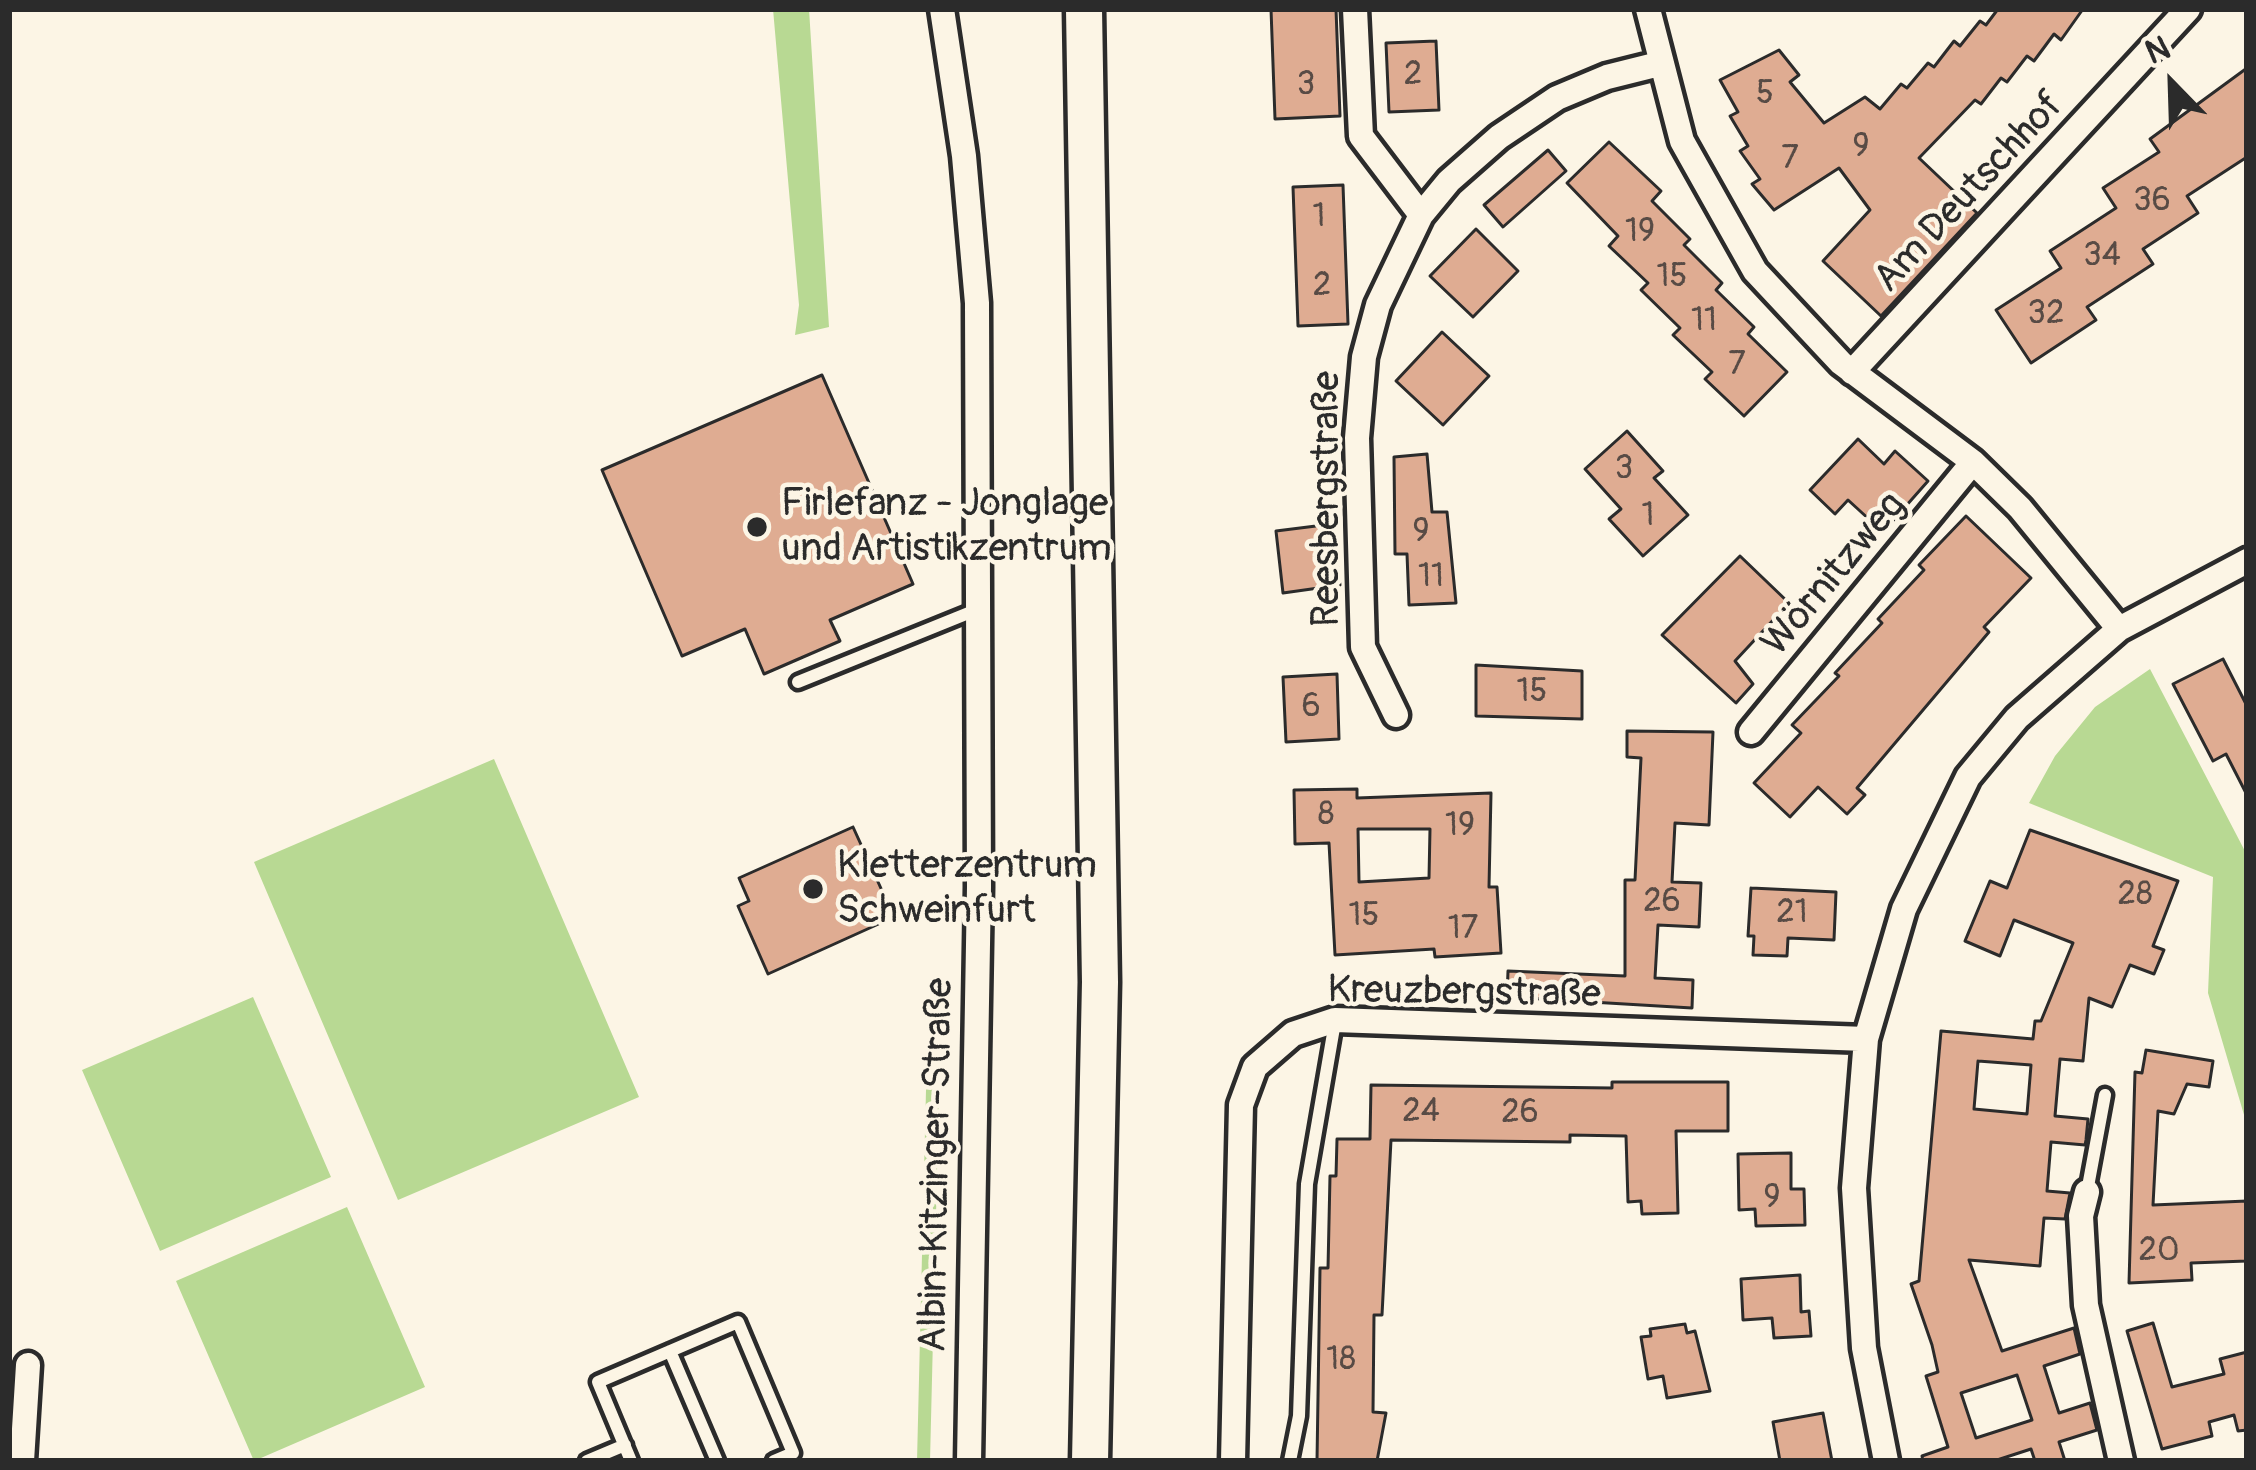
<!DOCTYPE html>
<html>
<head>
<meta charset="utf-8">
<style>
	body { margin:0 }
	#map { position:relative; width:2256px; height:1470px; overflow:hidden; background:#fcf5e5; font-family:Pangolin,sans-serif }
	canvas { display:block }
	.frame { position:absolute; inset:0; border:12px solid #2b2b2b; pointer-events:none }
	.north { position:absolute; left:2112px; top:24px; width:120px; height:120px; -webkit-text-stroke:9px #fcf5e5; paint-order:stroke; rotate:337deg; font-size:33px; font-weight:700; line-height:48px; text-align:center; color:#2b2b2b }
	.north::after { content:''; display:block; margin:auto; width:42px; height:54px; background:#2b2b2b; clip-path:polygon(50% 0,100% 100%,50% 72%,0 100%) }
</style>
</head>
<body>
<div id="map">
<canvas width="2256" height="1470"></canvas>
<div class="frame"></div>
<div class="north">N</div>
</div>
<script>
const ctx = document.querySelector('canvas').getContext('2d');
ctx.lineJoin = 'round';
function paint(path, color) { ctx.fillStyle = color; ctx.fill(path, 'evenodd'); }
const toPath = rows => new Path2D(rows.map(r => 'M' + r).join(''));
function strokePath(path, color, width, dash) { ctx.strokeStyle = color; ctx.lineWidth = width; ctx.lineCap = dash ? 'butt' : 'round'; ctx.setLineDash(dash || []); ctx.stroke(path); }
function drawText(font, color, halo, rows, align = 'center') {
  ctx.font = font + ' Pangolin,sans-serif'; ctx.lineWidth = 9; ctx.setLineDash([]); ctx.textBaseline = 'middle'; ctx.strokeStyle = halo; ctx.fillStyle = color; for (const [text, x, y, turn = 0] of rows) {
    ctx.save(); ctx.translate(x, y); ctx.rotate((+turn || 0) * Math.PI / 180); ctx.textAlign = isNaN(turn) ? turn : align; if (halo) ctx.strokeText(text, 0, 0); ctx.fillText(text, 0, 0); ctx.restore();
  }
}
const green = toPath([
	[773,9,809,9,829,327,795,335,799,305],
	[2150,669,2247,855,2247,1125,2208,993,2213,877,2029,803,2055,756,2095,707],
	[494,759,639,1097,398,1200,254,862],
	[253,997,331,1177,160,1251,82,1070],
	[927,1049,940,1050,930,1461,917,1461],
	[347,1207,425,1387,254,1461,176,1281]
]);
const building = toPath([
	[1271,9,1336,9,1340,116,1275,119,1271,9],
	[1998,9,2083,9,2061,40,2054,34,2034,61,2027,56,2007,82,2001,78,1981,104,1975,100,1919,158,1977,213,1881,316,1823,261,1870,210,1839,168,1774,210,1752,184,1760,179,1740,151,1748,146,1730,116,1738,112,1720,80,1779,50,1799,75,1790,82,1824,123,1865,97,1880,109,1901,84,1907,88,1928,63,1934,67,1954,41,1960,46,1980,21,1986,25,1998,9],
	[1436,41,1439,110,1389,112,1386,43,1436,41],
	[2247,68,2247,157,2187,196,2198,213,2143,249,2153,264,2087,307,2096,320,2031,363,1996,310,2061,268,2050,251,2116,208,2103,188,2159,152,2150,139,2247,68],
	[1609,142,1661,191,1652,201,1690,239,1684,245,1722,283,1716,290,1754,327,1748,334,1787,372,1744,416,1705,379,1712,372,1673,335,1680,328,1641,290,1648,283,1609,246,1618,236,1567,183,1609,142],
	[1548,150,1566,171,1503,227,1484,205,1548,150],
	[1343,185,1348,324,1298,326,1293,187,1343,185],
	[1476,229,1518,271,1473,317,1430,276,1476,229],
	[1442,332,1489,376,1443,425,1396,381,1442,332],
	[822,375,913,584,830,620,840,641,764,674,745,629,682,656,602,470,822,375],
	[1627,431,1663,471,1654,478,1688,515,1643,556,1609,519,1621,509,1585,469,1627,431],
	[1858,439,1884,464,1895,451,1928,481,1883,532,1848,500,1835,514,1810,490,1858,439],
	[1427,454,1432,512,1447,512,1456,603,1409,605,1407,554,1395,554,1394,457,1427,454],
	[1966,516,2031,578,1984,627,1989,632,1857,788,1865,795,1847,814,1818,787,1790,817,1754,783,1801,733,1792,725,1839,676,1835,673,1882,623,1878,619,1924,570,1919,565,1966,516],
	[1332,524,1340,585,1283,593,1276,531,1332,524],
	[1740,556,1789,603,1735,661,1753,684,1736,703,1662,635,1740,556],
	[2223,659,2247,706,2247,795,2226,754,2213,761,2173,684,2223,659],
	[1476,665,1582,671,1582,719,1476,716,1476,665],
	[1337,674,1339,739,1286,742,1283,677,1337,674],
	[1627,731,1713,732,1709,825,1675,823,1672,882,1701,883,1699,927,1658,925,1655,978,1693,980,1692,1008,1507,997,1508,971,1625,976,1625,880,1635,880,1641,758,1627,757,1627,731],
	[1357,789,1357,798,1491,793,1489,887,1497,887,1501,953,1435,957,1434,949,1335,955,1329,843,1295,844,1294,790,1357,789],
	[1358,829,1430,829,1429,878,1359,882,1358,829],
	[853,827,894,917,768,974,738,906,749,901,739,878,853,827],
	[2030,830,2178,881,2153,946,2164,950,2154,974,2130,965,2112,1007,2089,998,2083,1061,2060,1059,2055,1116,2088,1119,2086,1140,2085,1145,2051,1142,2047,1191,2070,1193,2065,1219,2044,1218,2040,1266,1969,1260,2002,1351,2074,1328,2080,1354,2044,1366,2059,1413,2090,1403,2097,1430,2059,1442,2065,1461,2035,1461,2031,1449,1994,1461,1923,1461,1922,1456,1948,1447,1926,1376,1938,1372,1932,1345,1911,1284,1919,1281,1941,1031,2033,1039,2035,1021,2041,1021,2073,943,2014,920,2000,956,1965,941,1990,881,2007,888,2030,830],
	[1978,1061,2031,1065,2027,1114,1974,1109,1978,1061],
	[2017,1375,2032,1420,1976,1438,1961,1393,2017,1375],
	[1751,888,1836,892,1834,940,1788,938,1787,956,1753,955,1754,936,1748,936,1751,888],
	[2146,1050,2213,1061,2209,1087,2187,1084,2174,1114,2158,1111,2153,1205,2247,1201,2247,1261,2191,1263,2192,1280,2129,1283,2135,1072,2142,1073,2146,1050],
	[1612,1082,1728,1082,1728,1131,1676,1131,1678,1213,1642,1214,1641,1201,1628,1202,1626,1136,1570,1135,1570,1142,1391,1140,1382,1315,1374,1315,1373,1412,1386,1413,1377,1461,1317,1461,1320,1268,1328,1268,1330,1176,1336,1176,1337,1139,1370,1139,1371,1085,1612,1088,1612,1082],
	[1791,1153,1791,1189,1804,1189,1805,1225,1756,1226,1755,1209,1739,1210,1738,1154,1791,1153],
	[1800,1275,1801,1312,1809,1311,1811,1336,1774,1338,1772,1318,1743,1320,1741,1279,1800,1275],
	[2153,1323,2172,1387,2224,1374,2220,1359,2247,1352,2247,1430,2238,1431,2234,1415,2209,1422,2212,1436,2162,1449,2127,1331,2153,1323],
	[1685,1324,1687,1333,1695,1331,1710,1391,1667,1398,1663,1376,1648,1379,1641,1337,1651,1336,1650,1329,1685,1324],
	[1823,1413,1832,1461,1780,1461,1773,1422,1823,1413]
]);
const service = toPath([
	[798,682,976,610],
	[2087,1192,2105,1095],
	[670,1351,717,1461],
	[587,1461,625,1445],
	[631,1461,598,1382,738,1322,793,1453,774,1461],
	[1290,1461,1299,1416,1307,1184,1335,1022]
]);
const minor = toPath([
	[942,9,964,156,977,303,979,887,969,1461],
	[1355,9,1361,136,1421,215],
	[1648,9,1682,141,1755,271,1841,363,1973,462,2020,508,2119,629],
	[1852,372,2188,9],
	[1396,715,1363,647,1357,438,1364,357,1378,305,1421,215,1449,181,1499,137,1557,98,1607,77,1659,64],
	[1751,732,1973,462],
	[2087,1192,2081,1216,2086,1305,2121,1461],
	[22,1461,28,1365],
	[1233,1461,1241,1105,1255,1067,1293,1034,1335,1020,1866,1039],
	[1886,1461,1864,1348,1854,1188,1866,1039,1904,909,1968,777,2017,718,2119,629,2247,561]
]);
const secondary = toPath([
	[1084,9,1100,982,1090,1461]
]);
const markers = [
	[757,527,12,"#2b2b2b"],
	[813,889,12,"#2b2b2b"]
];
const numberNames = [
	["2",1413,76],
	["3",1306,86],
	["5",1765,95],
	["9",1861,148],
	["7",1790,160],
	["36",2152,202],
	["1",1319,218],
	["19",1640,233],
	["34",2102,257],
	["15",1672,278],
	["2",1322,287],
	["32",2046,315],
	["11",1704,322],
	["7",1737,366],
	["3",1624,470],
	["1",1648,517],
	["9",1421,533],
	["11",1431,578],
	["15",1532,693],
	["6",1311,708],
	["8",1326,816],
	["19",1460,827],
	["28",2135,896],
	["26",1662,903],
	["21",1792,914],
	["15",1364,917],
	["17",1463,930],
	["24",1421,1113],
	["26",1520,1114],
	["9",1772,1199],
	["20",2159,1252],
	["18",1341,1361]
];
const streetNames = [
	["Am Deutschhof",1970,193,-47],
	["Reesbergstraße",1328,499,-90],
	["Wörnitzweg",1835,575,-50],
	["Kreuzbergstraße",1464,994,1],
	["Albin-Kitzinger-Straße",938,1165,-89]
];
const poiNames = [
	["Firlefanz - Jonglage",781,505],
	["und Artistikzentrum",781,550],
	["Kletterzentrum",837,867],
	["Schweinfurt",837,912]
];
paint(green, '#b8d993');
paint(building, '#dfac92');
strokePath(building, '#2b2b2b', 3);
strokePath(service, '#2b2b2b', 21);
strokePath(minor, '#2b2b2b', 33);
strokePath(secondary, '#2b2b2b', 45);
strokePath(service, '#fcf5e5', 12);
strokePath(minor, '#fcf5e5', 24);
strokePath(secondary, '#fcf5e5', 36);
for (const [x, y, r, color] of markers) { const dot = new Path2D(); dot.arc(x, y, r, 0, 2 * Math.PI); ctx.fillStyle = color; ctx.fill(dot); strokePath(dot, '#fcf5e5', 4.5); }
drawText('33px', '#584b45', null, numberNames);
drawText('39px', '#2b2b2b', '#fcf5e5', streetNames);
drawText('39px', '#2b2b2b', '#fcf5e5', poiNames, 'left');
</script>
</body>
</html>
